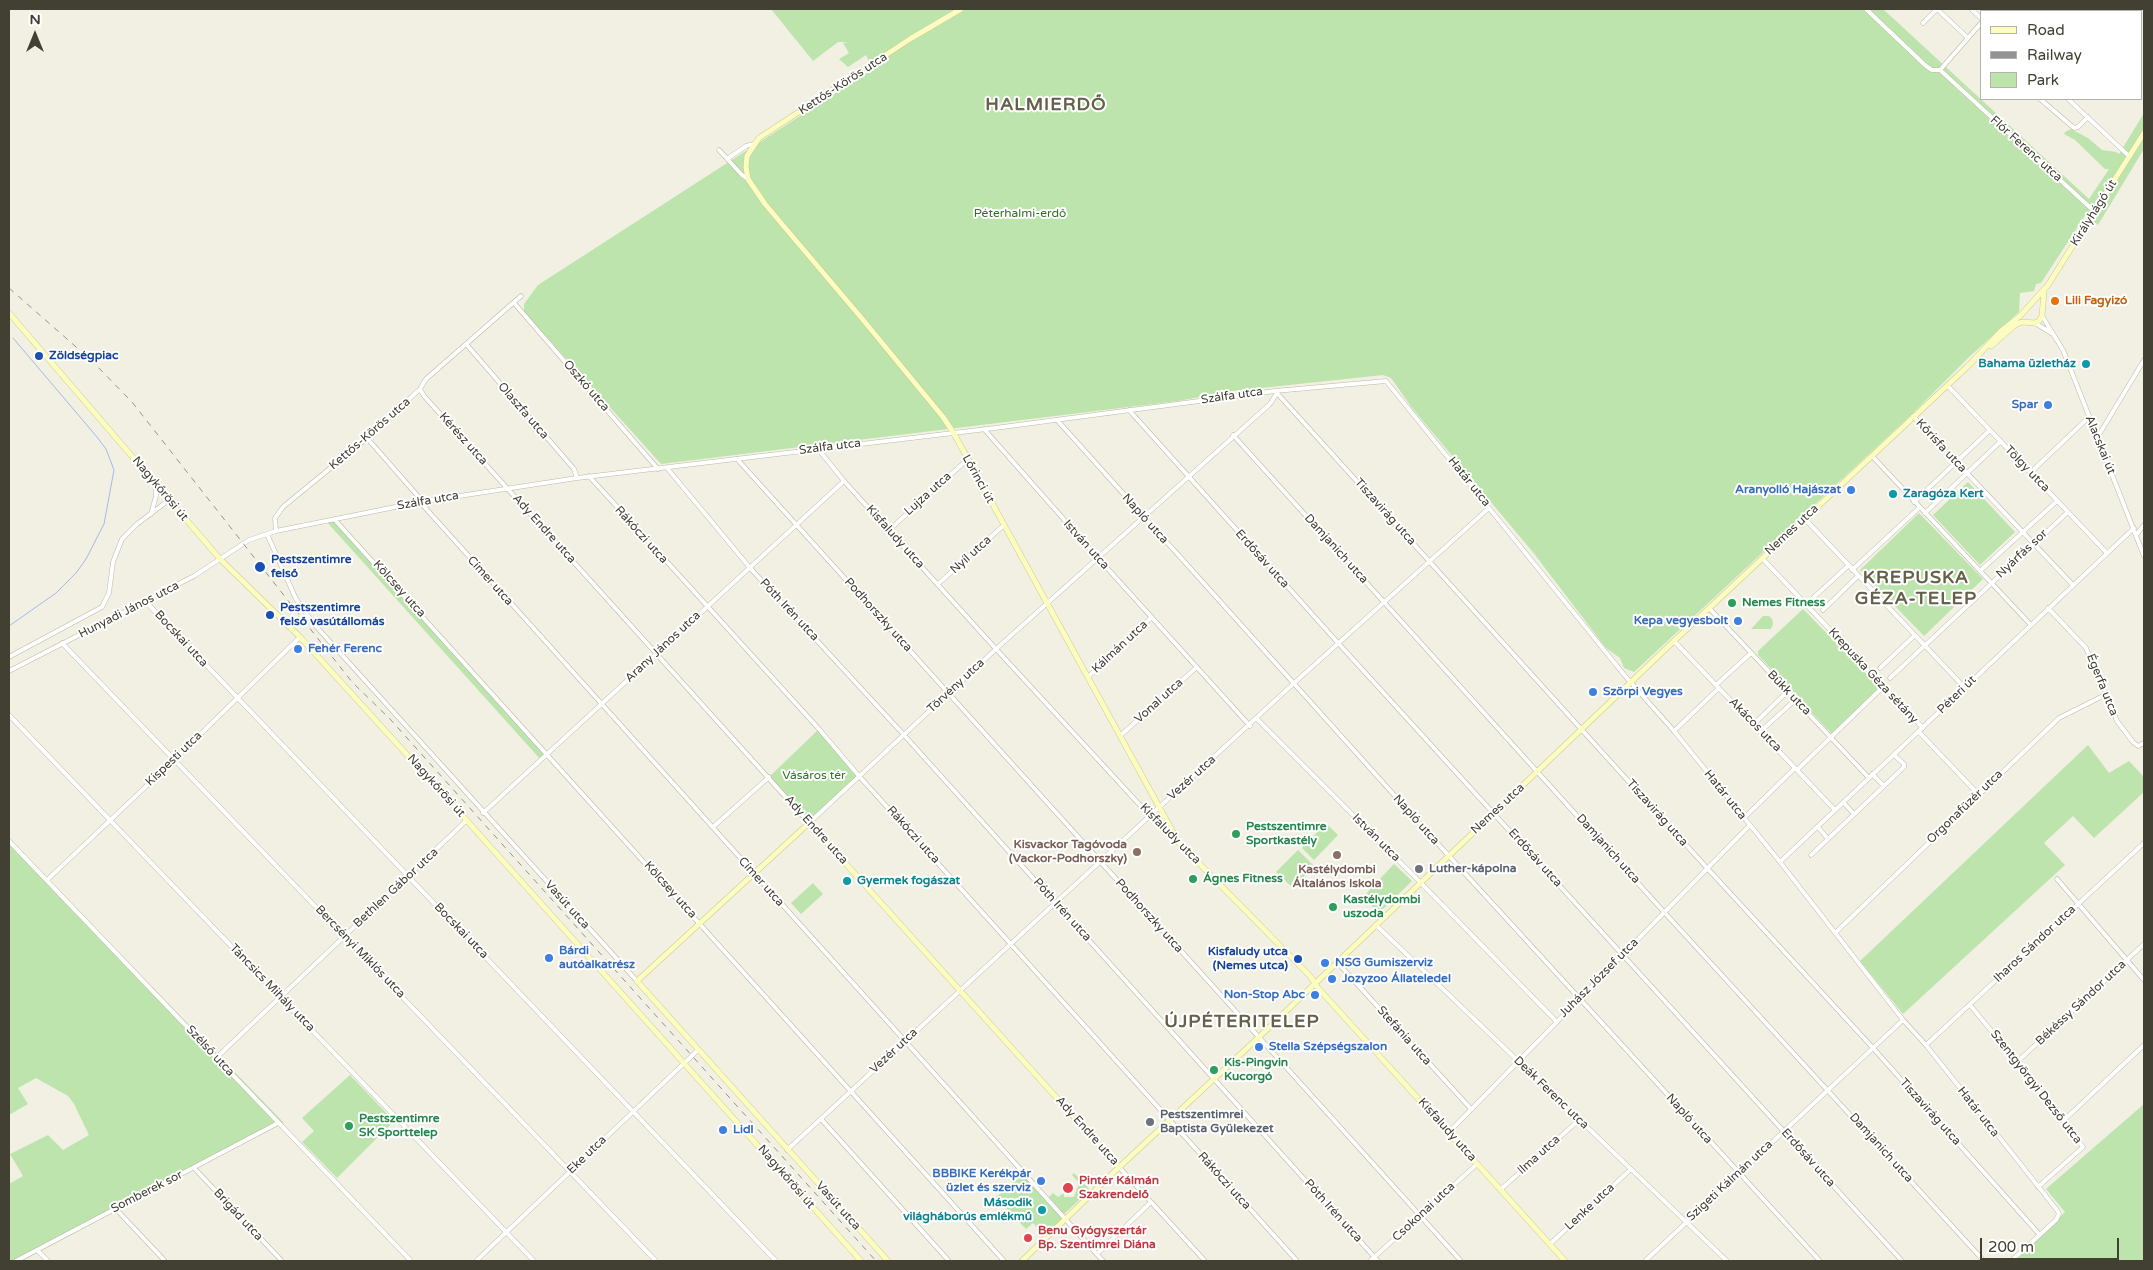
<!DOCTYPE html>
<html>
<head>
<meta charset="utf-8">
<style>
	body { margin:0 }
	#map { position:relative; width:2153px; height:1270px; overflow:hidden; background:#f1f0e3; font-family:"Varela Round",sans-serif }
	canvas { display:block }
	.frame { position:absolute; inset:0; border:10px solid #424033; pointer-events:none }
	.legend { position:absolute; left:1980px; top:10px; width:162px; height:90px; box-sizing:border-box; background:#fff; border:1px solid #b3b3ad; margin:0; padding:6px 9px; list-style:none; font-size:15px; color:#424033 }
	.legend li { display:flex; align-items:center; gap:10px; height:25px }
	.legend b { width:25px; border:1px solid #b3b3ad }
	.north { position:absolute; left:10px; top:10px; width:50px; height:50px; -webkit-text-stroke:4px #fff; paint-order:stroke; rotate:0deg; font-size:14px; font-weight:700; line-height:20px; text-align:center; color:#424033 }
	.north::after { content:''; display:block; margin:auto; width:18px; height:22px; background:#424033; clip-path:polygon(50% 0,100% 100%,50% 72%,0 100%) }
	.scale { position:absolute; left:1980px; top:1238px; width:139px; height:22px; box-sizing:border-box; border:2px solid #424033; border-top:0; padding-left:6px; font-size:15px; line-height:18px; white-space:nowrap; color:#424033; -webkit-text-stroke:4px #fff; paint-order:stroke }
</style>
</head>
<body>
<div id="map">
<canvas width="2153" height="1270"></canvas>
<div class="frame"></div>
<ul class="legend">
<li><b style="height:6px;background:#fcfcc1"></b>Road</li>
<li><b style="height:6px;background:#939393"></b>Railway</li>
<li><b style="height:14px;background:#bde4ac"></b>Park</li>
</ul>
<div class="north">N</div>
<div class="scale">200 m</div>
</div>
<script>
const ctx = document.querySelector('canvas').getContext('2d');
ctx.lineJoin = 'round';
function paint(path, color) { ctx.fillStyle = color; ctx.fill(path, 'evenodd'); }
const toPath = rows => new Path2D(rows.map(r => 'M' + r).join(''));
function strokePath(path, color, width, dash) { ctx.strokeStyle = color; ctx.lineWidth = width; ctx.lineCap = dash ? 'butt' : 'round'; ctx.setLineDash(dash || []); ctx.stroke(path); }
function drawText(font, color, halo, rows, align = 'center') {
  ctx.font = font + ' "Varela Round",sans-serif'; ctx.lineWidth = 4; ctx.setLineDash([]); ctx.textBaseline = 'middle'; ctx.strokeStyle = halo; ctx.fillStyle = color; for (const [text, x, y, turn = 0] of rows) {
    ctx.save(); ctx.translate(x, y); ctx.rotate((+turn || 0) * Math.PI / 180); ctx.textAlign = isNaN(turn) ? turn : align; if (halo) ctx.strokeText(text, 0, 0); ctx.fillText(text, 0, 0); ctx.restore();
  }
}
const green = toPath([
	[771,9,1883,9,2089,199,2109,169,2105,169,2075,140,2064,134,2065,132,2071,129,2088,138,2102,150,2116,152,2119,154,2144,113,2144,149,2098,225,2086,214,2041,283,2036,284,2034,291,2020,293,2019,312,1969,357,1912,414,1634,672,1624,668,1620,658,1606,648,1532,551,1412,408,1391,378,1383,375,1233,391,1178,401,661,464,524,312,524,304,538,285,873,69,866,55,848,67,839,59,849,53,843,43,848,42,838,42,813,61],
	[1968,482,2015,532,1980,565,1933,515],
	[1919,513,1983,579,1924,636,1860,570],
	[335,520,547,753,541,760,326,521],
	[1803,609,1880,688,1832,734,1758,655,1758,651],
	[1763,616,1769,616,1772,619,1773,624,1771,629,1751,629],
	[819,729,859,776,809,823,769,777],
	[2088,745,2109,773,2129,761,2144,777,2144,792,2094,838,2073,816,2044,843,2065,865,1903,1014,1860,961],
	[1326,823,1338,835,1314,860,1302,848],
	[9,839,284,1123,234,1148,22,1261,9,1261,9,1184,23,1176,10,1154,48,1135,63,1150,89,1135,74,1104,68,1096,36,1078,18,1088,28,1104,9,1115],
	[1298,850,1314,866,1293,888,1276,872],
	[1394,864,1412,881,1379,913,1363,897],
	[813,883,823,894,801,914,791,903],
	[350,1075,394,1121,337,1178,302,1142,314,1131,302,1118],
	[2144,1104,2144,1261,2015,1261,2065,1212,2046,1189],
	[1025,1173,1065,1218,1047,1237,1033,1223,1026,1229,996,1197],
	[1074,1173,1090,1190,1064,1214,1049,1197,1053,1193,1058,1197,1064,1193,1064,1197,1074,1197,1079,1183,1072,1175]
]);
const stream = toPath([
	[9,626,56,593,76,573,86,559,104,524,114,470,106,449,97,437,13,338]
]);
const street = toPath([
	[1866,9,1926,66,1932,70,1940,70,2095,212],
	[1937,9,1968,38],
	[1971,9,1982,19],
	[1983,11,1986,9],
	[2120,11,2122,9],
	[1923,23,1937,9],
	[1940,70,1982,22],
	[2040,99,2074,128,2078,127,2088,117],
	[2068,99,2129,156],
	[719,150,742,175,748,179],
	[727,159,746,146,754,144],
	[514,303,658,469],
	[2042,316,2063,350,2144,556],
	[2035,323,2053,334],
	[467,345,574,469,577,478],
	[1947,385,2107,553],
	[420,389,424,396,809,823,996,649,1270,404,1277,393],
	[1276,392,1707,868,1873,1048,2039,1234],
	[1129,410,1339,644,1902,1261],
	[1913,416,2073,585],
	[1057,420,1449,856,1820,1261],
	[984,429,1098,558,1250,726],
	[1233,435,1664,912,1984,1261],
	[367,438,423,502],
	[2097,438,2144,360],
	[818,449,844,481,996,649,1150,816,1176,840],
	[1872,456,2030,624],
	[737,459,1461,1261],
	[667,468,751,569,904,735,1378,1261],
	[2030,473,2089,417],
	[589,476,819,729,859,776,1297,1261],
	[420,502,1103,1261],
	[1914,502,1990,430],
	[1925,513,2001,441],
	[151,514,156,496,156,484],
	[1804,518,1965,688],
	[335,520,1004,1261],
	[889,530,968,459],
	[276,531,275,518,283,507,367,438,420,389,426,379,521,296],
	[267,534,296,599,313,623,637,981],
	[2136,535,2144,525],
	[1762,558,1923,728],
	[1852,570,1920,507],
	[1980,571,2057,501],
	[938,584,1004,525],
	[1813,598,1848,566],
	[145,601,776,1261],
	[1709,608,1869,778],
	[2048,608,2086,648,2117,721,2133,742,2138,746,2144,743],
	[1823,610,1858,576],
	[1674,641,1835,810],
	[62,643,656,1261],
	[9,657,102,607,109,593,113,562,122,539,137,524,169,500],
	[1880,668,1914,636],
	[9,671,194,576,249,540,276,531,420,502,577,478,995,428,1275,391,1386,381,1626,677,1674,731,1780,862,1903,1020,1926,1045,2057,1210,2059,1214,2056,1220,2011,1261],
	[1089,676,1152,617],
	[1890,678,2068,512],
	[1716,685,1751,653],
	[9,715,534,1261],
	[1257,719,1420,882,1556,1021],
	[1754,724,1787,692],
	[1674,731,1719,688],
	[1761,731,1795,700],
	[1919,732,1978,794],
	[1121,735,1197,667],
	[1797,770,1884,686],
	[1872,774,1884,786],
	[1843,802,1854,814],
	[483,813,844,481],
	[1744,818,1795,768],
	[713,827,769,777],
	[1828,839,1904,767,1904,764,1894,755],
	[9,841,411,1261],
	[1811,855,1828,839,1818,827],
	[1780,862,2134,528],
	[2057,879,2144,980],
	[47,880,175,759,300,637],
	[1376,925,1727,1261],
	[1835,933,2059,718,2105,695],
	[1337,962,1471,1109],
	[1970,1005,2017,1062,2083,1147,2038,1187],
	[1926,1045,2144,843],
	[216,1058,467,820],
	[2017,1062,2144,944],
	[821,1119,949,1261],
	[2063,1121,2144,1045],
	[1449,1132,1749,826],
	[787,1150,1293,684,1489,508],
	[1119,1167,1205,1261],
	[194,1168,282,1261],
	[1500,1190,1579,1120],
	[115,1208,165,1261],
	[1550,1244,1630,1170],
	[37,1250,48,1261],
	[1097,1254,1151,1202],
	[16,1261,278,1123],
	[476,1261,698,1050],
	[1370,1261,1477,1164],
	[1645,1261,1903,1020]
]);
const secondary = toPath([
	[961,9,910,39,759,138,747,156,746,167,748,179,765,204,864,321,943,417,953,432,1179,843,1310,976,1318,988,1565,1261],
	[9,313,220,559,300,637,469,823,861,1261],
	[1991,346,2015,325,2022,322,2035,323,2039,321,2042,316,2044,292],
	[888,1261,637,981,809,823,1119,1167],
	[1022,1261,1115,1171,1259,1037,1674,641,1967,367,2001,331,2020,316,2048,285,2144,133]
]);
const rail = toPath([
	[9,288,92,361,132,402,352,682,390,719,442,777,876,1261]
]);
const markers = [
	[2055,301,5,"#e8710a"],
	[39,356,5,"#1a4fb4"],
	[2086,364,5,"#0f9aa8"],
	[2048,405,5,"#3f7fe0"],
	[1851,490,5,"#3f7fe0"],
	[1893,494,5,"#0f9aa8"],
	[260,567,6,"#1a4fb4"],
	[1732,603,5,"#2e9e5b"],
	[270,615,5,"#1a4fb4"],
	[1738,621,5,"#3f7fe0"],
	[298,649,5,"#3f7fe0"],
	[1593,692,5,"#3f7fe0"],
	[1236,834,5,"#2e9e5b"],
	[1137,852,5,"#8d6e63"],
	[1337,855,5,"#8d6e63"],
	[1419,869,5,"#6b7280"],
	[1193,879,5,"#2e9e5b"],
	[847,881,5,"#0f9aa8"],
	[1333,907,5,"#2e9e5b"],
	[549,958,5,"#3f7fe0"],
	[1298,959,5,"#1a4fb4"],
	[1325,963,5,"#3f7fe0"],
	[1332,979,5,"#3f7fe0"],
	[1315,995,5,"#3f7fe0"],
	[1259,1047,5,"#3f7fe0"],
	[1214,1070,5,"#2e9e5b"],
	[1150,1122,5,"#6b7280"],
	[349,1126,5,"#2e9e5b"],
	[723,1130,5,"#3f7fe0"],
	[1041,1181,5,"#3f7fe0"],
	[1068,1188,6,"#e0444e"],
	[1042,1210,5,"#0f9aa8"],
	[1028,1238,5,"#e0444e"]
];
const streetNames = [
	["Kettős-Körös utca",843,84,-33],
	["Flór Ferenc utca",2026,149,42],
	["Királyhágó út",2094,213,-58],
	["Oszkó utca",586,386,49],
	["Szálfa utca",1232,396,-8],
	["Olaszfa utca",523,411,49],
	["Kettős-Körös utca",370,434,-41],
	["Kérész utca",463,439,48],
	["Alacskai út",2100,445,68],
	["Kőrisfa utca",1941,446,47],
	["Szálfa utca",830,447,-7],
	["Tölgy utca",2027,469,46],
	["Lőrinci út",978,479,61],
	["Határ utca",1469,482,51],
	["Nagykőrösi út",160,489,50],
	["Lujza utca",928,494,-42],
	["Szálfa utca",428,501,-10],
	["Tiszavirág utca",1385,512,48],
	["Napló utca",1145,519,48],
	["Ady Endre utca",544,529,48],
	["Nemes utca",1792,530,-43],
	["Rákóczi utca",641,535,48],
	["Kisfaludy utca",895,537,48],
	["István utca",1086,545,48],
	["Damjanich utca",1336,549,48],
	["Nyárfás sor",2022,554,-43],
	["Nyíl utca",971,555,-42],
	["Erdősáv utca",1262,559,48],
	["Címer utca",490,581,48],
	["Kölcsey utca",399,589,48],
	["Hunyadi János utca",129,610,-27],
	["Póth Irén utca",789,610,47],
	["Podhorszky utca",878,615,48],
	["Bocskai utca",181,639,47],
	["Arany János utca",663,647,-43],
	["Kálmán utca",1120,647,-43],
	["Krepuska Géza sétány",1873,676,47],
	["Égerfa utca",2102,685,68],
	["Törvény utca",956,686,-43],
	["Bükk utca",1789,693,46],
	["Péteri út",1957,695,-44],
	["Vonal utca",1159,701,-42],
	["Akácos utca",1755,725,46],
	["Kispesti utca",174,759,-44],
	["Vezér utca",1192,778,-42],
	["Nagykőrösi út",436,786,48],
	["Határ utca",1725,795,51],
	["Orgonafüzér utca",1965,807,-44],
	["Nemes utca",1498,809,-43],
	["Tiszavirág utca",1657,813,48],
	["Napló utca",1416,820,48],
	["Ady Endre utca",816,830,48],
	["Kisfaludy utca",1170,834,45],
	["Rákóczi utca",913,835,48],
	["István utca",1376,838,45],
	["Damjanich utca",1608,849,48],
	["Erdősáv utca",1535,858,48],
	["Címer utca",761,882,48],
	["Bethlen Gábor utca",396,888,-43],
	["Kölcsey utca",670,890,48],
	["Vasút utca",567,905,48],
	["Póth Irén utca",1062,910,48],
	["Podhorszky utca",1149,916,48],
	["Bocskai utca",461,931,46],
	["Iharos Sándor utca",2035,944,-43],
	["Bercsényi Miklós utca",360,952,46],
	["Juhász József utca",1599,978,-45],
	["Táncsics Mihály utca",272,988,46],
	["Békéssy Sándor utca",2081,1003,-43],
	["Stefánia utca",1404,1036,48],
	["Szélső utca",210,1051,47],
	["Vezér utca",894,1051,-43],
	["Szentgyörgyi Dezső utca",2036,1087,52],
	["Deák Ferenc utca",1551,1093,44],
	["Tiszavirág utca",1930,1112,48],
	["Határ utca",1978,1112,52],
	["Napló utca",1689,1119,48],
	["Kisfaludy utca",1447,1130,48],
	["Ady Endre utca",1087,1131,48],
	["Damjanich utca",1881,1148,48],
	["Eke utca",587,1155,-44],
	["Ilma utca",1539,1155,-42],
	["Erdősáv utca",1808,1158,48],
	["Nagykőrösi út",786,1177,49],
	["Rákóczi utca",1224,1181,48],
	["Szigeti Kálmán utca",1730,1181,-43],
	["Somberek sor",147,1192,-27],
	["Vasút utca",838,1206,48],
	["Lenke utca",1590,1207,-43],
	["Póth Irén utca",1333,1211,48],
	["Csokonai utca",1424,1212,-43],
	["Brigád utca",238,1215,47]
];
const parkNames = [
	["Péterhalmi-erdő",1020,214],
	["Vásáros tér",814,776]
];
const foodNames = [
	["Lili Fagyizó",2065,301]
];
const transitNames = [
	["Zöldségpiac",49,356],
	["Pestszentimre",271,560],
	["felső",271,574],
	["Pestszentimre",280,608],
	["felső vasútállomás",280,622],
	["Kisfaludy utca",1288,952,"right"],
	["(Nemes utca)",1288,966,"right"]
];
const cultureNames = [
	["Bahama üzletház",2076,364],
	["Zaragóza Kert",1903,494,"left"],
	["Gyermek fogászat",857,881,"left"],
	["Második",1032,1203],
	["világháborús emlékmű",1032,1217]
];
const shopNames = [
	["Spar",2038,405,"right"],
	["Aranyolló Hajászat",1841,490,"right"],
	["Kepa vegyesbolt",1728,621,"right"],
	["Fehér Ferenc",308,649],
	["Szörpi Vegyes",1603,692],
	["Bárdi",559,951],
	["autóalkatrész",559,965],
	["NSG Gumiszerviz",1335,963],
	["Jozyzoo Állateledel",1342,979],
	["Non-Stop Abc",1305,995,"right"],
	["Stella Szépségszalon",1269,1047],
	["Lidl",733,1130],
	["BBBIKE Kerékpár",1031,1174,"right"],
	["üzlet és szerviz",1031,1188,"right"]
];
const leisureNames = [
	["Nemes Fitness",1742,603],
	["Pestszentimre",1246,827],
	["Sportkastély",1246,841],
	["Ágnes Fitness",1203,879],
	["Kastélydombi",1343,900],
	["uszoda",1343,914],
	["Kis-Pingvin",1224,1063],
	["Kucorgó",1224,1077],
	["Pestszentimre",359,1119],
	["SK Sporttelep",359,1133]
];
const educationNames = [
	["Kisvackor Tagóvoda",1127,845],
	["(Vackor-Podhorszky)",1127,859],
	["Kastélydombi",1337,870,"center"],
	["Általános Iskola",1337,884,"center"]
];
const worshipNames = [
	["Luther-kápolna",1429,869],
	["Pestszentimrei",1160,1115],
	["Baptista Gyülekezet",1160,1129]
];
const healthNames = [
	["Pintér Kálmán",1079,1181],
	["Szakrendelő",1079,1195],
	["Benu Gyógyszertár",1038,1231],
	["Bp. Szentimrei Diána",1038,1245]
];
const districtNames = [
	["HALMIERDŐ",1046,105],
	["KREPUSKA",1916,578],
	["GÉZA-TELEP",1916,599],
	["ÚJPÉTERITELEP",1242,1022]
];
paint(green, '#bde4ac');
strokePath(stream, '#a0baec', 1);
strokePath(street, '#bbb9a6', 5);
strokePath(secondary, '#cccc92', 6);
strokePath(street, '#fff', 4);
strokePath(secondary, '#fcfcc1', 5);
strokePath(rail, '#939393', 1, [6, 6]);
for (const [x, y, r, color] of markers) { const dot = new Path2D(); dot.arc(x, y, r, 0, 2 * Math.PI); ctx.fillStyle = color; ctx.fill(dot); strokePath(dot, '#fff', 2); }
drawText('12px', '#424033', '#fff', streetNames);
drawText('12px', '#33712a', '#fff', parkNames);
drawText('bold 12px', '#c56008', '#fff', foodNames, 'left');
drawText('bold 12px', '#164399', '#fff', transitNames, 'left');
drawText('bold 12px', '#0d838f', '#fff', cultureNames, 'right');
drawText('bold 12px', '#366cbe', '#fff', shopNames, 'left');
drawText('bold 12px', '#27864d', '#fff', leisureNames, 'left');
drawText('bold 12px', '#785e54', '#fff', educationNames, 'right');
drawText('bold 12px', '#5b616d', '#fff', worshipNames, 'left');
drawText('bold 12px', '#be3a42', '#fff', healthNames, 'left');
ctx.letterSpacing = '1px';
drawText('bold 18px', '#64604b', '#fff', districtNames);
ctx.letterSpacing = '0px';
</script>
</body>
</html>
